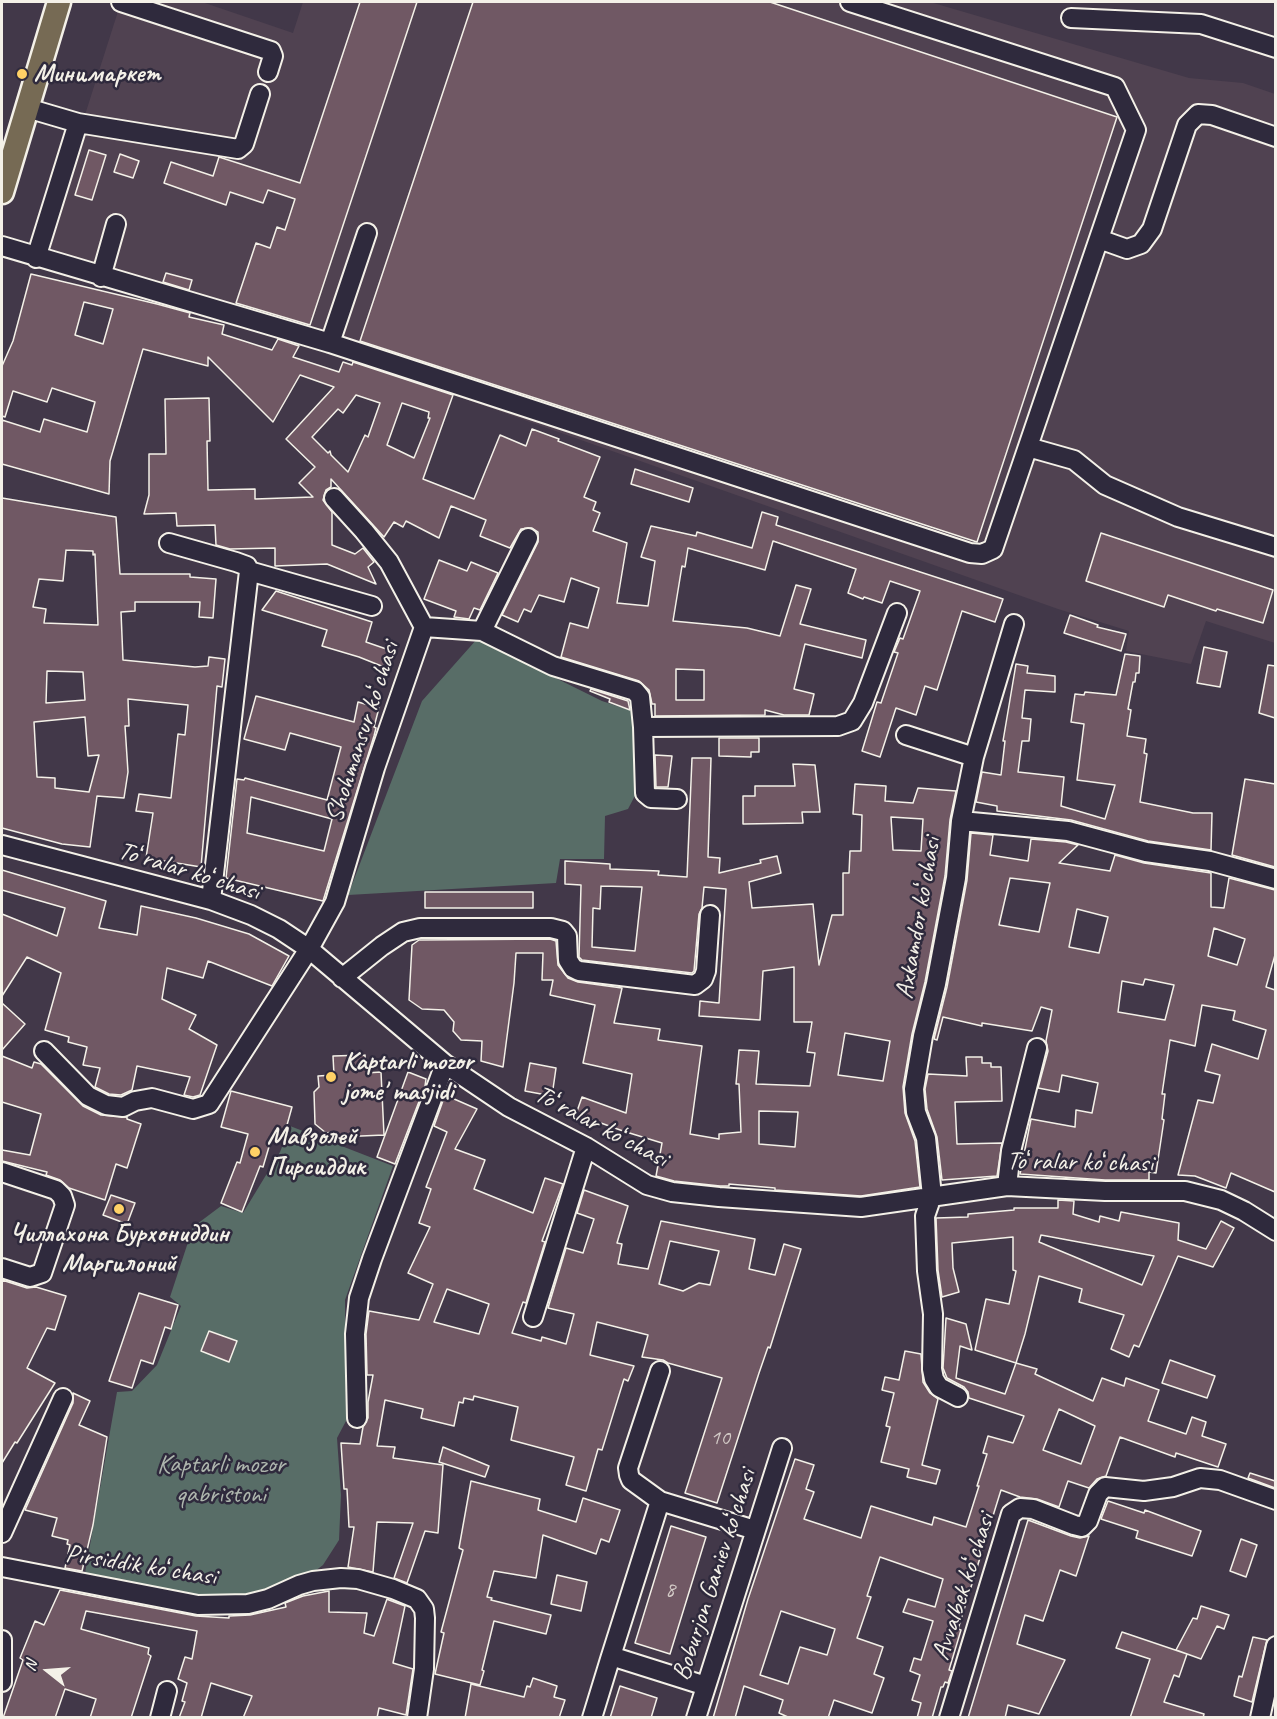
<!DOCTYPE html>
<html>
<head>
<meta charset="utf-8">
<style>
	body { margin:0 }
	#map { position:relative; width:1277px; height:1719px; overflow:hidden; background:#423849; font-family:Caveat,sans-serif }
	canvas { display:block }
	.frame { position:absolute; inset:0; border:3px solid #f4f1e8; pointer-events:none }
	.north { position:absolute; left:18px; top:1641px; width:60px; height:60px; -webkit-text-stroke:4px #2f2a3d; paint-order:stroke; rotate:287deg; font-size:16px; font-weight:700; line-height:24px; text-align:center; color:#f4f1e8 }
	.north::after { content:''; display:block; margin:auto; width:21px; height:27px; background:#f4f1e8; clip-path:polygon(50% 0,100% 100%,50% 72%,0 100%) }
</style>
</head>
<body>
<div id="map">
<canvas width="1277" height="1719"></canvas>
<div class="frame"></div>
<div class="north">N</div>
</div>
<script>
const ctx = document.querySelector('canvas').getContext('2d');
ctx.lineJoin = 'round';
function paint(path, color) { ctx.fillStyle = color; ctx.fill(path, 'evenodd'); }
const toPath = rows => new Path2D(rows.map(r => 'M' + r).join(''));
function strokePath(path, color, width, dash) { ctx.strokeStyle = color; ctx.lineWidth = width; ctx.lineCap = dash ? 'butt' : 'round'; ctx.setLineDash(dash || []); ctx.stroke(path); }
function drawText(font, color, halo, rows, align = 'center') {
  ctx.font = font + ' Caveat,sans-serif'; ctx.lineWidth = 5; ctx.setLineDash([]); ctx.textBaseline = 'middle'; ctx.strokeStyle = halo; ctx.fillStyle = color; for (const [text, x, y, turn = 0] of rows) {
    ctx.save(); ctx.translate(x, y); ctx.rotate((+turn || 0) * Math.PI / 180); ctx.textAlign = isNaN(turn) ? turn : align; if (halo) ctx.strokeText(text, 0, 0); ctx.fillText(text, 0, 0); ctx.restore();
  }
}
const built = toPath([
	[121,2,202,2,293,33,303,2,930,2,1189,78,1243,83,1275,94,1275,643,1206,621,1191,664,1126,651,1129,631,1058,609,341,355,39,259]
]);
const green = toPath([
	[477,639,602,701,632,711,639,788,628,809,605,816,604,859,560,859,556,883,348,895,422,701],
	[290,1126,393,1166,345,1300,346,1421,337,1438,341,1495,339,1540,323,1565,306,1578,264,1594,223,1599,132,1589,84,1579,117,1392,132,1391,157,1365,181,1306,170,1297,193,1227,221,1206,243,1213,280,1152]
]);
const building = toPath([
	[360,2,417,2,310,325,236,303,256,243,270,248,277,227,285,230,295,199,268,190,263,203,230,192,226,205,164,183,171,162,213,176,219,157,300,183,360,2],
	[473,2,770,2,1117,117,977,542,360,341,473,2],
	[89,150,106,155,92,200,75,195,89,150],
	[120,154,139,161,133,178,114,172,120,154],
	[166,273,192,280,189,290,163,282,166,273],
	[31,274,157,304,190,313,189,317,224,325,222,334,272,350,278,339,299,346,293,357,339,372,343,362,352,365,353,362,453,395,423,479,474,499,500,435,526,446,532,429,559,439,558,441,600,457,584,497,596,502,593,510,600,513,593,531,627,543,617,603,648,606,655,561,641,557,651,526,696,536,697,532,752,548,762,512,778,517,776,525,1003,599,995,622,962,611,937,690,925,686,916,715,896,708,880,757,862,751,877,702,881,703,898,653,894,652,900,638,903,639,920,591,890,581,882,603,864,597,863,599,848,593,856,569,773,541,765,570,688,548,685,567,682,566,673,621,747,628,780,636,796,585,811,589,800,624,866,640,862,658,805,644,794,689,814,694,809,715,784,715,765,710,765,715,655,716,655,704,652,704,649,690,639,681,561,657,570,623,588,628,599,588,571,578,564,602,539,595,531,612,524,609,518,622,502,615,538,542,538,532,532,528,521,529,510,548,480,536,486,520,451,506,439,538,406,521,403,527,394,522,384,537,331,479,331,487,326,490,323,500,332,512,332,545,355,554,363,548,374,562,368,567,376,584,327,564,275,566,275,548,230,549,216,545,215,525,177,526,176,513,144,514,149,495,149,454,166,454,165,399,209,398,210,441,207,441,208,490,255,489,255,499,313,497,299,483,315,467,286,439,334,387,300,375,273,422,208,357,208,366,143,349,110,461,109,494,2,464,2,420,40,432,44,419,87,432,95,402,52,388,47,402,13,391,5,417,2,416,2,366,13,341,31,274],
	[84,302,113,309,103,344,75,335,84,302],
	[356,395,380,403,368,437,365,435,348,472,331,455,330,451,328,453,312,437,338,409,343,413,356,395],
	[402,403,429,412,428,418,430,418,414,458,387,445,402,403],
	[676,669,704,670,704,700,676,700,676,669],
	[635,469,693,488,689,502,631,484,635,469],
	[2,498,116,517,120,574,190,574,190,577,216,579,213,618,199,617,200,602,135,602,135,611,121,612,123,660,195,667,208,666,209,657,225,659,222,687,217,686,201,867,146,858,153,813,136,811,139,794,171,798,178,734,185,735,188,705,128,699,129,726,125,726,128,772,124,798,97,796,90,847,62,844,2,828,2,498],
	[66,550,93,551,93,555,95,554,98,625,44,623,46,609,33,607,39,579,63,581,66,550],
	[47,671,83,672,85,700,46,703,47,671],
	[85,717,88,756,99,755,89,792,55,788,55,778,37,777,34,722,85,717],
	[1101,533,1273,590,1263,623,1217,609,1216,611,1168,595,1164,607,1086,581,1101,533],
	[439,560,467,571,471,562,498,573,480,610,474,608,469,619,454,617,456,611,424,599,439,560],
	[276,591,372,622,366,642,395,652,389,669,359,657,322,646,327,630,262,610,276,591],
	[1070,615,1098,625,1097,627,1126,634,1121,651,1064,633,1070,615],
	[1204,647,1227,652,1220,687,1197,683,1204,647],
	[1125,654,1140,656,1139,673,1136,673,1135,682,1133,682,1128,709,1131,710,1127,736,1146,739,1144,753,1147,754,1140,802,1193,813,1212,813,1211,850,1148,841,1071,820,997,811,997,806,976,802,982,772,1001,775,1005,741,1003,741,1016,664,1028,666,1027,673,1055,676,1055,692,1025,690,1022,718,1031,719,1029,741,1022,741,1018,772,1064,777,1061,806,1105,819,1115,785,1077,780,1084,724,1071,722,1075,694,1084,695,1085,692,1116,695,1125,654],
	[1268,665,1275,666,1275,718,1259,713,1268,665],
	[591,689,628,701,630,710,609,702,610,699,590,691,591,689],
	[256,696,354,722,358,702,379,708,374,727,376,728,374,736,323,901,226,878,237,779,244,780,245,778,327,800,341,747,290,733,285,750,244,739,256,696],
	[251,797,332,819,324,851,247,833,251,797],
	[719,738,759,738,759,752,751,752,751,757,719,756,719,738],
	[655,755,672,756,668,787,656,787,655,755],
	[692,758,711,758,708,857,720,858,719,873,761,863,760,860,777,856,781,873,749,882,752,908,813,904,819,965,832,915,843,915,843,873,849,873,850,851,861,851,862,815,853,814,855,784,886,786,885,801,913,803,918,788,956,791,950,820,945,876,925,982,912,1034,903,1087,905,1113,915,1141,920,1187,861,1196,775,1190,775,1188,729,1184,729,1186,720,1186,674,1181,656,1176,662,1143,623,1131,576,1114,582,1097,626,1113,632,1074,583,1063,595,1005,550,995,553,980,542,980,543,953,516,953,514,983,503,1067,481,1061,482,1041,461,1040,453,1031,454,1022,444,1010,422,1009,409,1000,412,945,419,940,550,939,556,941,558,965,568,978,578,982,622,988,614,1023,660,1029,658,1040,702,1046,690,1134,719,1139,719,1134,741,1132,739,1084,736,1084,739,1050,759,1051,756,1084,810,1086,815,1053,807,1052,812,1022,794,1022,794,967,763,971,760,1020,699,1016,700,1001,719,1003,726,889,704,887,702,908,699,914,694,971,692,973,582,960,579,957,581,885,565,884,565,861,610,864,610,869,659,871,658,875,687,877,692,758],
	[891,817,923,819,921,851,893,850,891,817],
	[601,886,642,887,635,951,592,947,593,908,600,909,601,886],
	[845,1033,890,1041,883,1081,838,1075,845,1033],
	[759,1111,798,1112,795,1147,759,1144,759,1111],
	[793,764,815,765,820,812,802,812,803,823,743,824,743,796,755,796,755,786,795,786,793,764],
	[1245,779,1275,784,1275,867,1232,855,1245,779],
	[971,833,993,835,990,855,1028,861,1031,839,1066,842,1078,845,1059,863,1110,871,1115,855,1144,863,1211,873,1211,907,1224,908,1229,878,1275,890,1275,955,1266,987,1275,990,1275,1192,1231,1173,1226,1188,1195,1176,1178,1175,1198,1100,1213,1103,1220,1075,1205,1071,1212,1044,1258,1059,1266,1030,1233,1020,1235,1011,1202,1005,1195,1046,1170,1040,1162,1094,1165,1094,1162,1119,1164,1120,1156,1173,1149,1172,1149,1180,1105,1180,1020,1174,1031,1119,1075,1127,1076,1110,1092,1113,1098,1083,1062,1075,1059,1092,1038,1088,1048,1051,1046,1041,1052,1010,1041,1007,1032,1031,982,1023,982,1026,943,1017,937,1040,934,1039,947,987,967,880,971,833],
	[1010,878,1050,883,1039,932,999,925,1010,878],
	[1077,909,1108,917,1099,953,1069,947,1077,909],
	[1214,928,1245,939,1237,965,1208,956,1214,928],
	[1145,979,1174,985,1165,1020,1118,1012,1122,981,1143,985,1145,979],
	[2,870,106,901,99,928,137,935,141,906,196,918,249,934,289,956,272,986,208,961,203,978,167,968,162,999,196,1015,189,1029,217,1045,200,1095,193,1097,184,1095,190,1077,137,1066,132,1090,121,1095,109,1094,95,1087,100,1068,83,1065,87,1047,68,1042,69,1037,45,1030,61,973,27,957,2,996,2,914,57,936,65,908,2,890,2,870],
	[425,892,533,892,533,908,425,908,425,892],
	[2,1003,25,1024,2,1050,2,1003],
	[365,1055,366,1073,381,1072,384,1135,338,1137,333,1132,326,1133,315,1124,314,1092,319,1087,318,1076,334,1075,333,1056,365,1055],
	[2,1056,32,1068,34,1062,41,1064,83,1106,101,1115,127,1117,127,1119,141,1124,127,1168,116,1164,105,1200,69,1188,60,1180,46,1175,47,1172,2,1161,2,1150,30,1155,41,1114,2,1102,2,1056],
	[966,1057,982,1057,982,1063,991,1063,991,1067,1001,1067,1002,1101,955,1102,957,1144,1002,1143,997,1176,942,1180,937,1137,927,1109,925,1089,928,1074,967,1076,966,1057],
	[530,1063,556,1068,552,1096,525,1091,530,1063],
	[408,1072,426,1079,425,1086,395,1164,377,1157,408,1072],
	[231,1091,292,1107,282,1143,271,1140,263,1167,260,1166,242,1212,221,1203,237,1162,240,1163,248,1134,221,1127,231,1091],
	[445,1095,477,1109,455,1149,485,1160,474,1189,533,1213,545,1178,563,1184,542,1241,545,1242,526,1303,523,1302,512,1333,541,1341,542,1337,566,1344,574,1314,548,1308,566,1248,583,1253,594,1219,577,1213,584,1190,628,1206,617,1243,622,1244,618,1264,648,1269,661,1221,755,1239,749,1269,775,1275,784,1244,801,1249,770,1348,768,1347,759,1373,717,1503,685,1493,722,1378,668,1363,663,1360,642,1357,648,1335,597,1322,590,1355,634,1366,628,1381,624,1379,602,1450,598,1449,586,1491,566,1485,574,1457,511,1440,518,1407,474,1396,473,1400,464,1398,463,1403,459,1402,454,1426,421,1418,423,1409,385,1400,377,1446,395,1447,393,1458,443,1465,438,1533,425,1531,407,1583,394,1578,413,1523,377,1522,373,1572,348,1567,354,1527,349,1527,347,1489,344,1489,341,1443,360,1444,363,1427,368,1418,368,1402,373,1375,367,1375,366,1334,369,1311,419,1320,433,1284,408,1273,430,1227,419,1223,431,1189,426,1187,447,1132,434,1126,445,1095],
	[670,1241,719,1251,710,1285,699,1283,683,1291,659,1284,670,1241],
	[447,1289,489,1304,479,1334,434,1322,447,1289],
	[111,1195,135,1203,127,1224,103,1215,111,1195],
	[1058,1200,1074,1201,1073,1214,1099,1222,1100,1216,1119,1221,1121,1212,1179,1223,1178,1240,1206,1249,1221,1221,1234,1228,1213,1267,1178,1256,1139,1347,1134,1345,1129,1357,1111,1349,1124,1315,1079,1302,1082,1289,1039,1276,1025,1334,1016,1363,975,1350,986,1299,1009,1304,1016,1271,1013,1270,1013,1237,952,1243,953,1268,959,1292,942,1297,938,1270,936,1218,968,1217,968,1214,1014,1210,1014,1208,1058,1208,1058,1200],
	[1041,1235,1154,1256,1142,1285,1039,1242,1041,1235],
	[2,1280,27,1288,36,1287,66,1296,55,1330,47,1328,27,1368,55,1383,17,1443,15,1442,2,1463,2,1280],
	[139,1293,178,1305,171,1329,165,1327,153,1364,141,1360,132,1388,109,1381,139,1293],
	[946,1318,966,1324,972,1350,960,1346,956,1378,1005,1394,1016,1363,1037,1369,1035,1374,1093,1401,1102,1378,1124,1386,1126,1378,1159,1390,1148,1421,1186,1434,1192,1417,1206,1422,1202,1436,1226,1444,1218,1467,1176,1453,1175,1457,1120,1437,1106,1476,1097,1479,1089,1488,1068,1481,1059,1507,1037,1499,1020,1497,1001,1490,958,1629,961,1630,949,1670,952,1671,948,1683,945,1682,943,1687,941,1687,932,1718,917,1718,921,1703,912,1700,920,1675,910,1671,914,1658,921,1660,933,1621,903,1612,908,1599,935,1607,943,1579,880,1557,867,1596,871,1597,857,1638,883,1647,874,1674,884,1678,872,1713,834,1700,828,1718,790,1718,779,1713,783,1700,744,1686,735,1718,713,1718,748,1599,795,1459,814,1465,806,1489,814,1492,804,1519,861,1538,871,1506,932,1525,934,1517,966,1527,979,1486,977,1486,987,1454,983,1453,988,1436,1013,1443,1024,1416,969,1398,968,1392,964,1387,947,1378,943,1368,946,1318],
	[1059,1409,1095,1426,1081,1464,1043,1450,1059,1409],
	[781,1611,835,1629,827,1655,800,1647,788,1684,760,1675,781,1611],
	[209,1331,237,1341,229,1362,201,1351,209,1331],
	[905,1351,921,1354,923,1382,930,1393,938,1399,922,1465,940,1470,936,1484,907,1477,909,1469,881,1462,890,1427,886,1426,894,1393,882,1390,885,1377,899,1380,905,1351],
	[1170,1360,1215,1376,1207,1398,1162,1383,1170,1360],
	[73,1393,90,1401,79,1425,107,1437,93,1525,82,1571,65,1568,70,1545,67,1544,68,1540,52,1536,57,1518,25,1510,73,1403,73,1393],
	[443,1447,489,1466,485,1477,439,1462,443,1447],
	[1250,1473,1275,1481,1275,1488,1248,1478,1250,1473],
	[471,1481,540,1499,538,1510,576,1522,583,1498,620,1510,609,1542,601,1539,596,1554,543,1535,536,1578,494,1571,487,1597,492,1598,491,1600,551,1615,546,1634,494,1621,482,1670,484,1671,480,1685,435,1674,444,1633,441,1632,463,1550,459,1548,471,1481],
	[1108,1501,1144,1513,1145,1510,1201,1531,1192,1556,1136,1538,1138,1531,1101,1519,1108,1501],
	[1028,1520,1071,1536,1080,1538,1089,1536,1076,1576,1060,1570,1043,1621,1025,1615,1017,1644,1065,1660,1039,1714,1008,1705,1005,1718,968,1718,1028,1520],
	[671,1526,706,1537,670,1654,635,1643,671,1526],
	[1241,1539,1257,1545,1246,1577,1230,1571,1241,1539],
	[557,1575,587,1582,581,1611,551,1604,557,1575],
	[60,1590,196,1616,229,1618,229,1616,250,1615,286,1607,285,1603,303,1596,329,1591,329,1612,367,1613,364,1633,374,1636,387,1599,389,1600,405,1606,393,1663,413,1669,406,1715,379,1708,377,1718,243,1718,252,1696,211,1683,201,1718,179,1718,185,1702,182,1701,187,1683,178,1679,185,1657,192,1659,197,1631,86,1611,81,1629,149,1648,148,1654,151,1656,131,1718,90,1718,96,1699,65,1689,55,1718,3,1718,23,1660,20,1658,35,1621,44,1625,60,1590],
	[1201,1606,1229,1615,1224,1629,1217,1626,1201,1659,1176,1650,1193,1618,1197,1619,1201,1606],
	[1122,1632,1187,1654,1179,1677,1174,1675,1164,1702,1204,1714,1203,1718,1130,1718,1150,1659,1116,1648,1122,1632],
	[1253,1637,1267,1640,1252,1702,1234,1696,1239,1676,1242,1677,1253,1637],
	[533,1678,557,1686,554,1697,565,1700,559,1718,465,1718,471,1684,524,1697,527,1686,530,1687,533,1678],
	[620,1686,657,1698,651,1718,610,1718,620,1686]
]);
const minor = toPath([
	[121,2,271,51,273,56,268,72],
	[1071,18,1201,24,1276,48],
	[27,108,78,123,238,149,244,144,260,94],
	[1099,239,1127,249,1141,244,1152,229,1187,125,1198,114,1212,115,1276,137],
	[2,246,330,343,970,553,982,554,993,549,1136,130,1115,87,850,2],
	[36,258,78,123],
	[101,277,116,224],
	[330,343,367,233],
	[1028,447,1074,460,1105,485,1178,517,1276,547],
	[334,498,364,531,389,562,424,627],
	[169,543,236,562,247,566,249,571,211,900],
	[249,571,372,606],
	[482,631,528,538],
	[643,727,645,793,651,798,677,799],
	[906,735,974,757],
	[961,821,974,757,1014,624],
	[2,845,211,900,251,915,279,929,309,949,445,1064,509,1107,586,1147,647,1185,672,1192,719,1197,861,1207,1007,1186,1105,1191,1185,1191,1221,1200,1244,1211,1276,1231],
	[342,978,382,946,403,932,420,928,551,928,563,931,567,936,568,960,573,968,579,971,695,985,703,979,706,971,710,915],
	[44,1051,88,1096,106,1105,123,1107,135,1101,152,1098,193,1109,209,1104,309,949,335,902,375,768,424,627,482,631,553,666,635,691,640,697,643,727,838,726,852,721,863,703,897,613],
	[2,1172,56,1190,62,1196,65,1205,42,1273,30,1277,2,1268],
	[1007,1186,1011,1151,1037,1048],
	[533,1317,586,1147],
	[660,1371,628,1468,629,1475,631,1480,660,1501,755,1530],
	[958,1397,939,1387,934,1379,932,1369,933,1314,927,1271,925,1216,932,1196,926,1138,916,1112,914,1089,923,1036,936,984,956,878,961,821,1068,831,1146,852,1210,861,1276,879],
	[357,1418,355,1334,359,1298,372,1259,445,1064],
	[2,1533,63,1398],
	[2,1567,198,1605,248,1604,268,1599,299,1585,313,1581,341,1578,358,1579,393,1589,417,1599,424,1609,425,1618,424,1669,417,1718],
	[2,1640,2,1682],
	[611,1656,660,1501],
	[160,1718,167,1691],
	[592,1718,611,1656,706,1686],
	[696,1718,782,1448],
	[949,1718,1011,1514,1020,1508,1033,1509,1074,1525,1082,1527,1088,1521,1098,1494,1105,1487,1144,1491,1173,1487,1200,1478,1220,1480,1276,1500],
	[1260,1718,1276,1646]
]);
const major = toPath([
	[2,192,59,2]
]);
const markers = [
	[22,74,6,"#ffd166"],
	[331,1077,6,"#ffd166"],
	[255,1152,6,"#ffd166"],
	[119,1209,6,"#ffd166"]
];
const numberNames = [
	["10",720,1438],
	["8",670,1590]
];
const poiNames = [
	["Минимаркет",34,74],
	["Kaptarli mozor",343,1062],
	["jome' masjidi",343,1092],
	["Мавзолей",267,1137],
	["Пирсиддик",267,1167],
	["Чиллахона Бурхониддин",119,1234,"center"],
	["Маргилоний",119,1264,"center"]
];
const streetNames = [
	["Shohmansur koʻchasi",363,732,-72],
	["Toʻralar koʻchasi",189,872,17],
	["Axkamdor koʻchasi",919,918,-80],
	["Toʻralar koʻchasi",601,1127,28],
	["Toʻralar koʻchasi",1080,1163,1],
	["Pirsiddik koʻchasi",141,1566,9],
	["Boburjon Ganiev koʻchasi",715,1575,-72],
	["Avvalbek koʻchasi",964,1587,-72]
];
const parkNames = [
	["Kaptarli mozor",221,1465],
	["qabristoni",221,1495]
];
paint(built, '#504251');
paint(green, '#586d67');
paint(building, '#705864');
strokePath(building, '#f4f1e8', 1.5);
strokePath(minor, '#f4f1e8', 22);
strokePath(major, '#f4f1e8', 27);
strokePath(minor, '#2f2a3d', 18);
strokePath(major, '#766a54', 22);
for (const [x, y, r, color] of markers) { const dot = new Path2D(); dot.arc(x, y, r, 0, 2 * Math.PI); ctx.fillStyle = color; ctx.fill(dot); strokePath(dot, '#2f2a3d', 2); }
drawText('22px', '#d3cbc7', null, numberNames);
drawText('bold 26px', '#f4f1e8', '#2f2a3d', poiNames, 'left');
drawText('26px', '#f4f1e8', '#2f2a3d', streetNames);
drawText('26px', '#aeb6ae', '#2f2a3d', parkNames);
</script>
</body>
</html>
